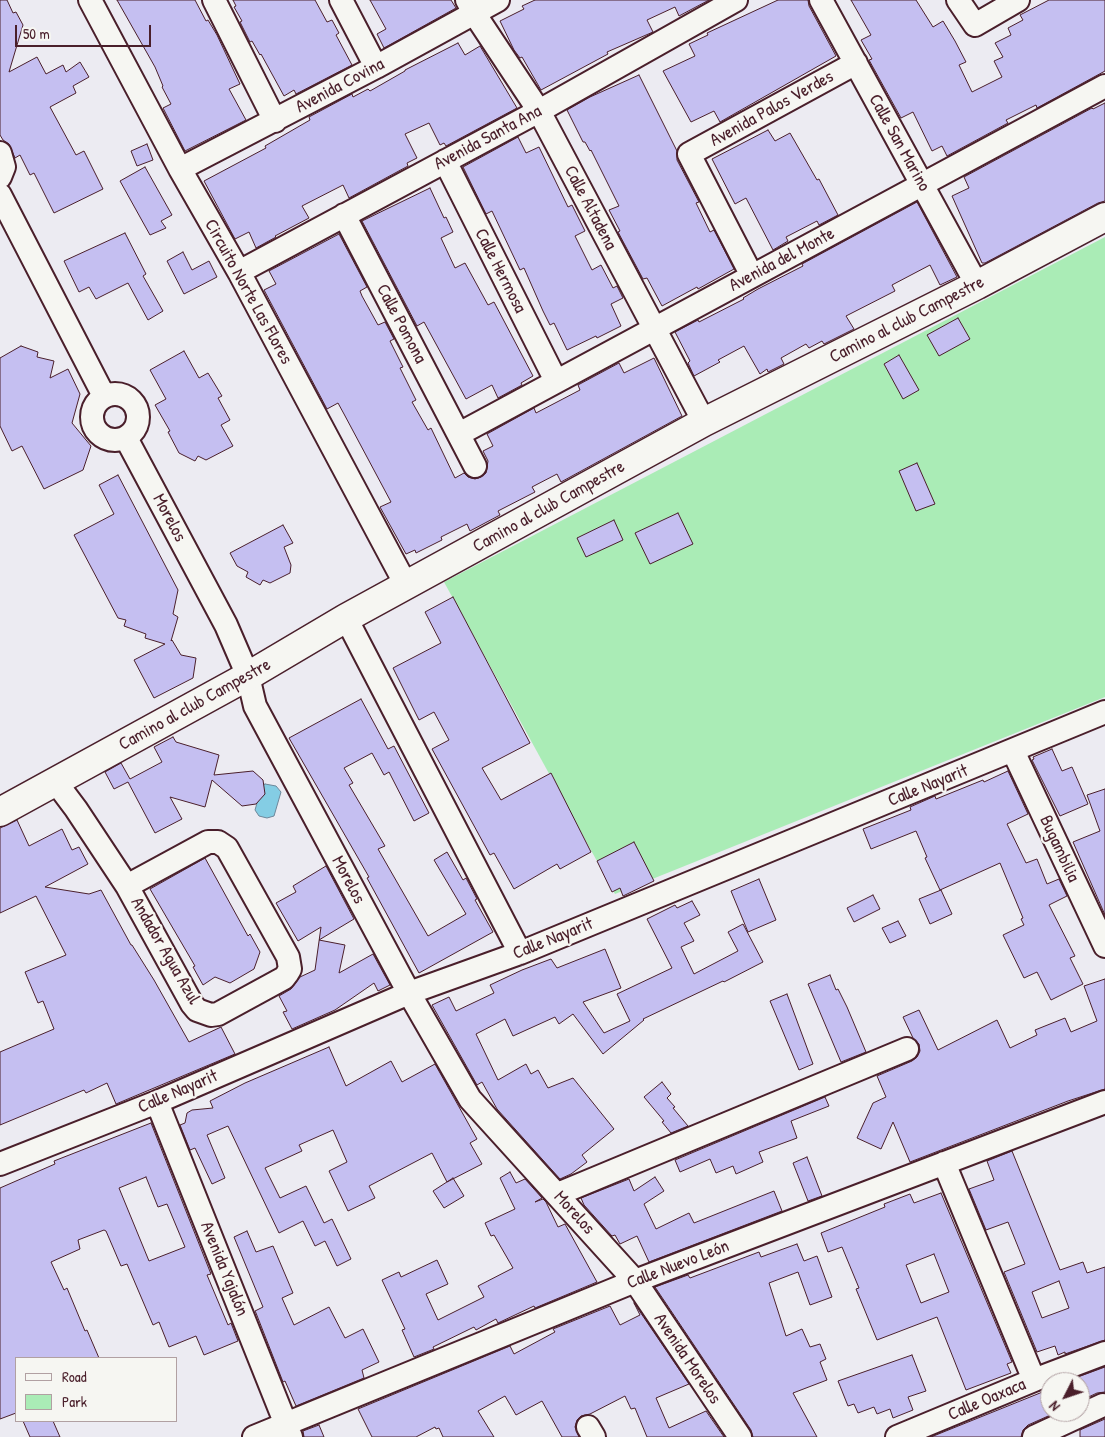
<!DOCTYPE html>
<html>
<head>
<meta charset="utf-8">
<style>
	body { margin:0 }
	#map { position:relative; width:1105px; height:1437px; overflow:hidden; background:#ecebf2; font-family:"Patrick Hand",sans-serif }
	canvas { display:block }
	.legend { position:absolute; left:15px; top:1357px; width:162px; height:65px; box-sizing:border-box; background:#f6f6f2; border:1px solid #b1a0a2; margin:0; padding:6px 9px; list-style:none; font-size:15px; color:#4a1f2b }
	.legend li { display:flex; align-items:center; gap:10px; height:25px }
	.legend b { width:25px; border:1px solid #b1a0a2 }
	.north { position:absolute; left:1040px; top:1372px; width:50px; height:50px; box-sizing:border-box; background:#f6f6f2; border:1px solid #b1a0a2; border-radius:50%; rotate:229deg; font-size:14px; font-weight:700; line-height:20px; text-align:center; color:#4a1f2b }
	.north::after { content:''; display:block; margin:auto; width:18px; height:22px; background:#4a1f2b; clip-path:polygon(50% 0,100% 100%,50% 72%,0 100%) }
	.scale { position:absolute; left:15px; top:25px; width:136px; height:22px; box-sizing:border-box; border:2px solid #4a1f2b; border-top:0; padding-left:6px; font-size:15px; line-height:18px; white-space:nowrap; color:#4a1f2b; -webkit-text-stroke:4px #f6f6f2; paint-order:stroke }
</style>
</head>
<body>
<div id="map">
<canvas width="1105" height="1437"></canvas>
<ul class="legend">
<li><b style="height:6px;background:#f6f6f2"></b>Road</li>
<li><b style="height:14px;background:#aaecb6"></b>Park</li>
</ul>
<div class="north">N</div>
<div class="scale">50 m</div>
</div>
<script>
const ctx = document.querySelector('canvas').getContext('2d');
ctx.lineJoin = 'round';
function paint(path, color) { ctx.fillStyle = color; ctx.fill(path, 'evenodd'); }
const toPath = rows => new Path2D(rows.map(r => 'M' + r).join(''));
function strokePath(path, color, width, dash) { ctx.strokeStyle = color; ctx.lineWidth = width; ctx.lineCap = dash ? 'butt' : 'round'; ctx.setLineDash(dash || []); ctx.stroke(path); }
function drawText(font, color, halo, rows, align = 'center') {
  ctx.font = font + ' "Patrick Hand",sans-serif'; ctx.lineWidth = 4.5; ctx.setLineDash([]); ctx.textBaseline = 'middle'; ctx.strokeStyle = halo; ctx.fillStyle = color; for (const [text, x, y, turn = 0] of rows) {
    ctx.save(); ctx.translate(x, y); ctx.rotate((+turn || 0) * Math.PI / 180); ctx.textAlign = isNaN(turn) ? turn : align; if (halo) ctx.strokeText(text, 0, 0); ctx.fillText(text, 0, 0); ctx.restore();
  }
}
const green = toPath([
	[1105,237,1105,697,615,894,444,582]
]);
const water = toPath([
	[265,784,276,786,281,792,274,816,267,818,259,816,255,810,262,786,265,784]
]);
const building = toPath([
	[0,0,7,0,13,13,16,12,23,25,9,72,37,57,46,74,63,65,66,72,80,62,89,77,73,86,76,93,50,107,76,155,84,151,103,189,54,213,34,173,30,175,20,155,15,158,9,144,3,140,0,135,0,0],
	[117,0,195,0,206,21,208,20,217,35,240,84,229,89,246,120,185,151,163,108,171,104,162,87,163,86,155,67,117,0],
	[233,0,315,0,327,22,332,20,339,33,336,35,352,65,296,94,294,90,284,96,261,54,260,55,252,41,250,42,240,22,242,21,234,7,236,6,233,0],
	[370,0,451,0,456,8,384,48,377,34,386,29,370,0],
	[535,0,709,0,679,16,675,7,647,20,653,32,607,52,608,54,541,90,522,57,520,58,514,50,500,21,524,9,522,6,535,0],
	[778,0,808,0,809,6,836,56,720,122,714,111,691,122,663,71,695,56,689,44,708,35,707,33,778,0],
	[851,0,916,0,933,27,943,21,955,41,966,62,959,65,972,92,1002,77,994,61,1003,57,995,43,1011,35,1008,28,1023,20,1020,15,1049,0,1105,0,1105,71,1037,108,1036,105,1006,120,1008,123,947,156,942,146,932,151,913,112,901,118,869,60,872,59,861,40,871,35,851,0],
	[458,43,465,55,480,46,517,108,446,146,444,143,440,145,429,123,405,134,417,158,407,163,408,166,349,198,343,185,302,206,309,218,275,236,276,237,256,248,249,232,235,239,204,181,266,148,265,146,310,120,309,117,352,94,353,97,368,89,370,91,405,71,405,70,458,43],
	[639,75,677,151,677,160,699,202,696,203,710,232,714,230,734,269,698,289,697,287,662,306,647,278,643,279,618,232,620,231,609,210,619,206,591,150,590,151,585,142,583,142,567,110,590,97,639,75],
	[1105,103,1105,201,1098,203,985,263,982,263,952,196,969,188,964,177,1092,108,1093,109,1105,103],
	[768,130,775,141,790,133,817,180,819,179,838,215,819,225,817,221,786,237,788,241,773,250,746,198,735,204,712,159,768,130],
	[518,137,526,153,539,147,568,207,572,205,585,231,575,236,592,270,601,265,613,288,617,286,623,298,611,304,621,326,597,338,596,336,567,350,554,323,550,325,543,311,524,268,520,270,492,211,486,214,463,167,518,137],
	[147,144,153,160,137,166,131,151,147,144],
	[145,167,172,215,161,221,166,228,150,235,120,181,145,167],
	[430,188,444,218,446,217,453,232,441,238,455,268,465,263,488,305,494,302,533,376,521,383,522,385,498,398,492,385,466,399,424,322,417,326,362,221,430,188],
	[917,202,957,277,940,285,930,265,892,285,895,291,846,316,854,329,824,344,822,341,809,348,806,344,781,358,784,364,768,372,767,369,760,374,744,346,718,360,720,362,694,376,688,363,690,361,675,332,698,320,699,322,744,299,743,298,758,289,803,266,802,264,917,202],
	[125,233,146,274,143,276,163,311,148,320,128,283,96,299,89,287,79,292,64,261,125,233],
	[339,234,367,287,360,291,362,296,378,325,385,322,394,339,390,341,403,367,400,368,416,400,412,402,428,430,431,428,455,478,464,473,468,477,475,479,481,477,486,473,488,461,483,451,493,446,487,434,534,408,536,413,580,390,578,385,619,363,624,373,654,358,682,416,561,482,557,474,532,487,535,492,498,511,500,515,470,531,467,524,441,537,442,540,416,553,415,550,406,554,380,507,391,502,344,414,338,403,327,409,264,290,276,284,269,271,339,234],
	[183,252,192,270,209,261,217,277,184,294,167,261,183,252],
	[958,318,970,339,939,356,927,335,958,318],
	[21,346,38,352,37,357,54,361,50,378,68,369,80,394,72,423,91,446,83,470,44,489,22,446,12,451,0,426,0,358,21,346],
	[184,351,199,378,208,373,222,396,218,398,230,420,221,425,233,446,206,460,198,456,195,461,179,453,168,432,170,431,155,405,166,399,150,370,184,351],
	[899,355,919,390,903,399,884,364,899,355],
	[917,463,935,504,916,511,899,471,917,463],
	[118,475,178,590,173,614,178,617,171,641,172,640,181,655,196,658,193,678,154,698,134,660,165,644,145,638,146,634,124,626,126,620,118,618,74,535,114,514,99,485,118,475],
	[678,513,693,544,650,564,635,533,678,513],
	[614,520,623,540,586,557,577,538,614,520],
	[283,525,293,543,284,547,291,565,290,573,270,583,263,580,260,585,246,577,248,572,237,566,230,553,283,525],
	[453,597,530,743,482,768,501,800,551,773,591,852,560,869,557,864,514,889,494,853,490,855,432,749,449,740,434,712,419,720,393,668,441,643,425,612,453,597],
	[361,699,388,749,394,746,429,813,414,821,389,772,384,775,372,753,344,768,353,783,349,785,385,846,378,849,428,936,466,914,434,860,447,852,463,880,466,878,477,899,475,900,493,932,419,973,367,878,369,877,289,738,361,699],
	[173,737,176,742,219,755,214,775,253,771,263,780,265,794,256,804,242,806,212,780,205,807,170,797,182,819,155,833,128,782,114,789,105,772,121,763,130,779,162,762,154,747,173,737],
	[1052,749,1062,771,1072,767,1088,804,1060,816,1032,760,1034,759,1033,757,1052,749],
	[1008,771,1028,814,1007,824,1026,863,1037,859,1047,884,1059,879,1067,896,1049,905,1075,956,1070,958,1083,984,1051,1000,1037,972,1024,978,1003,935,1024,925,1021,919,1023,918,1000,863,940,890,925,858,927,857,916,831,871,849,863,829,911,810,910,807,935,796,936,799,983,780,984,782,1008,771],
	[1105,789,1105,915,1073,842,1100,831,1087,795,1105,789],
	[17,820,29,846,62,829,72,850,79,847,88,864,45,887,89,894,101,890,131,945,132,945,154,980,189,1042,221,1027,235,1054,116,1104,107,1083,86,1093,84,1090,0,1125,0,1052,54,1029,43,1001,38,1003,25,972,66,955,36,896,0,913,0,828,17,820],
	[634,842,654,881,623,896,620,888,612,892,597,861,634,842],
	[205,858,248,936,250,934,260,952,254,969,230,983,215,977,203,985,193,967,195,966,150,889,205,858],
	[326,866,354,919,319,940,345,945,339,973,373,954,390,985,378,991,374,983,335,1010,292,1029,283,1012,287,1011,279,996,291,989,300,977,315,970,321,927,298,941,276,903,296,892,293,886,326,866],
	[759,879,776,920,748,932,731,891,759,879],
	[941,890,952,914,930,924,919,899,941,890],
	[873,895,880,909,854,922,847,908,873,895],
	[692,901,700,915,684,923,694,941,681,947,694,974,738,951,728,932,743,924,763,962,724,982,723,981,643,1019,644,1020,603,1054,573,1014,559,1024,555,1017,513,1036,505,1019,476,1034,498,1080,526,1064,531,1074,538,1070,548,1088,573,1078,614,1129,582,1155,587,1162,571,1174,560,1179,497,1109,482,1082,477,1085,432,1005,449,997,456,1011,494,993,490,985,522,970,551,959,557,968,605,949,621,988,583,1002,604,1033,630,1021,617,994,672,968,647,919,675,905,677,908,692,901],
	[898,921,906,936,890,943,882,928,898,921],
	[830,975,836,990,838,989,847,1007,866,1052,841,1062,808,984,830,975],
	[1105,979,1105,1089,1068,1101,910,1162,893,1122,881,1149,857,1138,873,1103,886,1097,877,1076,912,1061,917,1057,920,1051,919,1044,913,1038,903,1017,919,1010,938,1050,997,1020,1010,1048,1037,1035,1035,1030,1065,1018,1071,1032,1097,1021,1084,986,1105,979],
	[787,994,813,1064,799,1070,770,1001,787,994],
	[329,1047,346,1086,391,1061,402,1082,435,1064,477,1139,470,1143,482,1164,447,1182,432,1153,369,1186,375,1198,348,1211,329,1171,347,1162,333,1130,299,1145,302,1151,265,1168,280,1198,306,1186,324,1223,332,1219,351,1259,337,1266,325,1241,315,1246,303,1221,279,1233,228,1126,207,1135,225,1178,212,1184,195,1148,190,1150,180,1125,185,1123,187,1113,192,1110,213,1108,210,1101,245,1083,329,1047],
	[662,1082,671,1094,667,1098,675,1107,673,1108,688,1126,671,1133,662,1122,664,1121,644,1097,662,1082],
	[825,1097,829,1106,791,1121,797,1138,759,1152,763,1162,736,1174,733,1166,716,1173,710,1159,680,1172,675,1160,825,1097],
	[151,1123,211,1274,207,1275,228,1325,231,1323,238,1341,204,1355,196,1336,169,1347,159,1322,153,1325,127,1264,121,1266,106,1231,104,1230,78,1240,80,1249,51,1262,64,1290,67,1288,85,1331,87,1330,99,1358,16,1358,16,1413,0,1419,0,1188,55,1164,54,1161,151,1123],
	[146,1177,158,1207,167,1204,185,1247,149,1261,119,1188,146,1177],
	[1012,1151,1060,1270,1083,1262,1087,1273,1105,1267,1105,1340,1065,1354,1065,1352,1058,1355,1055,1346,1037,1352,1004,1272,1025,1264,1008,1222,986,1230,969,1189,994,1180,987,1161,1012,1151],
	[1059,1281,1069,1308,1042,1318,1032,1292,1059,1281],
	[807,1157,822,1196,808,1201,793,1163,807,1157],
	[510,1172,516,1183,525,1179,542,1198,535,1202,543,1199,546,1202,558,1227,565,1224,597,1282,535,1308,534,1306,498,1323,496,1319,476,1330,474,1327,433,1347,434,1349,414,1357,402,1330,405,1329,382,1280,399,1272,401,1277,437,1260,448,1284,426,1294,438,1320,484,1297,478,1286,513,1268,494,1235,491,1236,485,1223,515,1209,500,1178,510,1172],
	[655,1177,664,1191,644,1204,656,1229,689,1213,694,1223,774,1191,782,1211,649,1262,637,1236,620,1244,615,1235,612,1236,584,1205,581,1198,629,1179,634,1191,655,1177],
	[453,1178,464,1196,444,1208,433,1191,453,1178],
	[941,1193,1012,1362,1007,1364,1011,1373,966,1390,937,1317,877,1340,856,1289,859,1288,842,1247,828,1252,821,1233,885,1207,884,1204,910,1194,914,1203,941,1193],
	[934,1254,949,1292,921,1303,906,1265,934,1254],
	[247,1231,256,1252,273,1246,293,1293,282,1298,294,1325,329,1307,345,1338,363,1329,379,1362,362,1370,364,1378,296,1406,285,1381,283,1382,256,1313,255,1311,263,1307,234,1237,247,1231],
	[797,1244,804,1261,817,1256,832,1297,810,1305,798,1272,769,1283,786,1336,802,1329,810,1347,820,1344,826,1359,820,1362,827,1380,793,1393,817,1437,753,1437,751,1430,655,1287,688,1275,690,1278,759,1252,761,1257,797,1244],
	[634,1303,689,1384,656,1398,669,1428,706,1411,724,1437,647,1437,635,1408,631,1409,625,1396,590,1414,581,1416,577,1420,575,1427,579,1437,562,1437,542,1401,516,1415,505,1396,478,1411,494,1437,443,1437,439,1428,436,1429,435,1427,416,1437,372,1437,358,1409,510,1346,514,1354,555,1332,553,1329,610,1306,620,1325,640,1315,634,1303],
	[912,1355,926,1391,908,1397,913,1410,893,1418,890,1409,877,1414,874,1407,858,1413,854,1404,848,1406,838,1381,912,1355],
	[1105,1367,1105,1392,1097,1393,1080,1401,1080,1382,1077,1382,1075,1378,1105,1367],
	[1045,1391,1050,1401,1050,1412,1055,1413,1028,1425,1023,1430,1021,1437,931,1437,1045,1391],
	[1105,1419,1105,1437,1080,1437,1080,1430,1105,1419],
	[23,1421,53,1421,60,1437,30,1437,23,1421],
	[319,1425,324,1437,304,1437,303,1431,319,1425]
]);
const minor = toPath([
	[90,0,180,169,239,272,406,585],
	[214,0,275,121],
	[341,0,376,67],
	[467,0,474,13,539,111,704,422],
	[821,0,977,285],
	[958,0,975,25,1018,0],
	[0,153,4,167,0,177],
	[445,161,556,381],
	[180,169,376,67,498,0],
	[0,195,104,396],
	[344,215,475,466],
	[239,272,539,111,736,0],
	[752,276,689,154,856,63],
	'92 417a23 23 0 1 1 46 0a23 23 0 1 1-46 0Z',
	[459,434,1105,86],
	[126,438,226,625,248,676,255,706,409,993,470,1099,635,1281,740,1437],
	[346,618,520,953],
	[1013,751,1105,946],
	[55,781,76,809,127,886,192,1004,197,1010,211,1015,218,1014,284,978,287,974,290,969,288,957,227,848,218,842,208,842,127,886],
	[157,1102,291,1437],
	[944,1163,1034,1380],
	[0,1164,157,1102,409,993,520,953,1105,712],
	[558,1194,907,1049],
	[588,1427,594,1437],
	[254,1437,635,1281,1105,1102],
	[897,1437,1034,1380,1105,1353],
	[1034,1437,1103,1405]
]);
const major = toPath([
	[0,812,248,676,346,618,704,422,977,285,1105,217]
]);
const streetNames = [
	["Avenida Covina",340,86,-28],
	["Avenida Palos Verdes",772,109,-29],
	["Avenida Santa Ana",488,138,-28],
	["Calle San Marino",899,143,61],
	["Calle Altadena",590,208,62],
	["Avenida del Monte",782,260,-28],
	["Calle Hermosa",500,271,63],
	["Circuito Norte Las Flores",248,292,61],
	["Camino al club Campestre",907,320,-27],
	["Calle Pomona",401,324,62],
	["Camino al club Campestre",549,507,-29],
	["Morelos",169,518,62],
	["Camino al club Campestre",195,705,-29],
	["Calle Nayarit",928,786,-22],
	["Bugambilia",1059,849,65],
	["Morelos",348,880,62],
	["Calle Nayarit",553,939,-22],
	["Andador Agua Azul",165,951,60],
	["Calle Nayarit",178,1092,-23],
	["Morelos",574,1213,48],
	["Calle Nuevo León",678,1265,-21],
	["Avenida Yajalón",224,1269,68],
	["Avenida Morelos",687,1359,56],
	["Calle Oaxaca",987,1400,-23]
];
paint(green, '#aaecb6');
paint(water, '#84cde4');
strokePath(water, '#6d879a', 1);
paint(building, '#c5bff1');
strokePath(building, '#4a1f2b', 1);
strokePath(minor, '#4a1f2b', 26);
strokePath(major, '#4a1f2b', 31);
strokePath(minor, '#f6f6f2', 22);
strokePath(major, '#f6f6f2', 28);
drawText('18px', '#4a1f2b', '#f6f6f2', streetNames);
</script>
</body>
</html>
